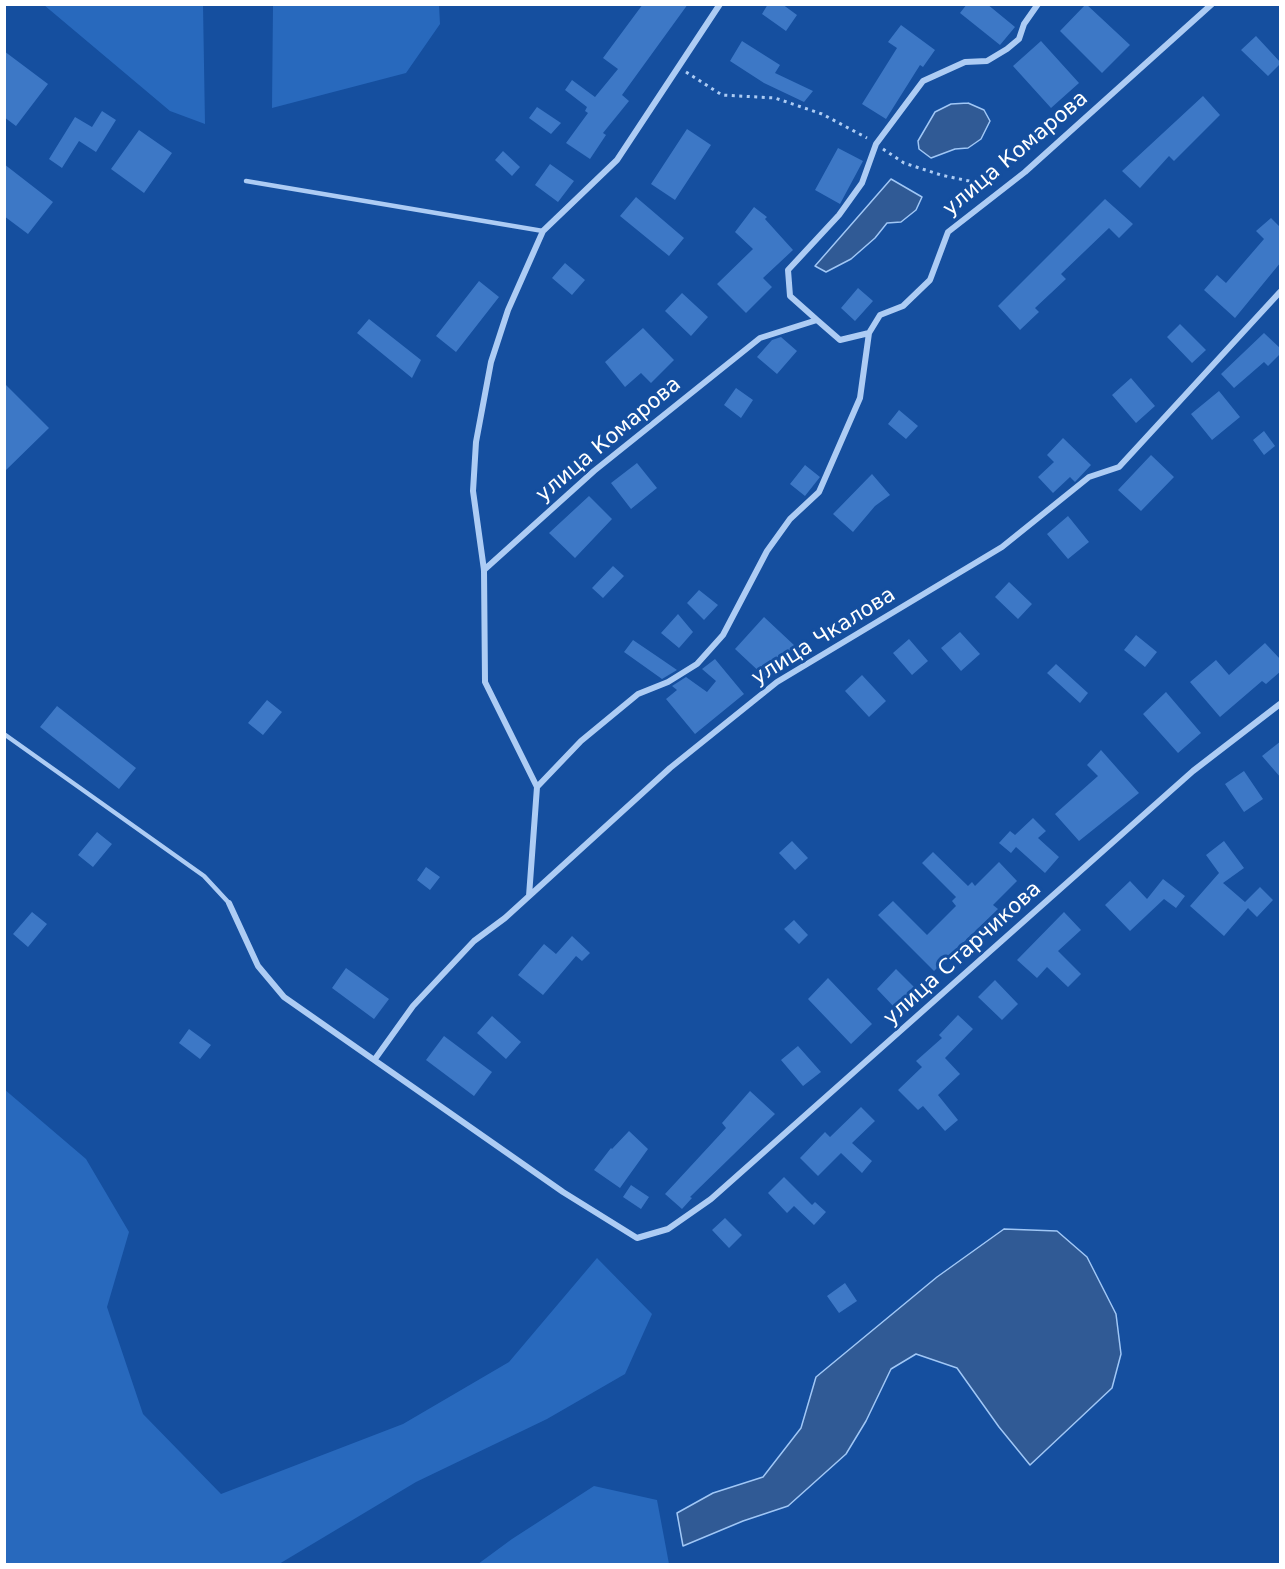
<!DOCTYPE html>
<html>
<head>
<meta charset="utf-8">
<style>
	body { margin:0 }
	#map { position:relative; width:1285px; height:1569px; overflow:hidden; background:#154f9f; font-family:"DejaVu Sans",sans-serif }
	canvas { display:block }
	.frame { position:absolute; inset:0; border:6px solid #fff; pointer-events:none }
</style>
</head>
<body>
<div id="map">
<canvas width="1285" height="1569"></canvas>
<div class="frame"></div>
</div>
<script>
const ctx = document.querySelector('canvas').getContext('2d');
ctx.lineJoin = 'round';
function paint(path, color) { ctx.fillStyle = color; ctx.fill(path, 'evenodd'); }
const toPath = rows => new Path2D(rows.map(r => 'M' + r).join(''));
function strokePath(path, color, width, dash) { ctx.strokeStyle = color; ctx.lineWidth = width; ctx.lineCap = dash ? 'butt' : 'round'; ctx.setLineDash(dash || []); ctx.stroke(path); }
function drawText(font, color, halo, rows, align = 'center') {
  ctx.font = font + ' "DejaVu Sans",sans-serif'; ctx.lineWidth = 6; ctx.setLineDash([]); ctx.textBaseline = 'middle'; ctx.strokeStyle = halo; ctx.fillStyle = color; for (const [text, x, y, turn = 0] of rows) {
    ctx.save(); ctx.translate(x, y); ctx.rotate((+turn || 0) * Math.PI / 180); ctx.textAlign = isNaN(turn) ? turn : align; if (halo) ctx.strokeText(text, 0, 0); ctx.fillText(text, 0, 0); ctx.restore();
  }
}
const green = toPath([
	[44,5,203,5,205,124,170,111],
	[273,5,439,5,440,24,406,73,272,108],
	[4,1089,86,1159,129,1232,107,1307,143,1414,221,1494,403,1424,509,1362,597,1258,652,1314,625,1374,547,1419,416,1482,279,1564,5,1564],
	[594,1486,657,1500,669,1564,478,1564,512,1539]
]);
const water = toPath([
	[968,103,984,110,990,121,981,139,968,148,955,149,931,158,919,149,918,141,935,112,951,104,968,103],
	[891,179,922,197,916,210,901,222,887,223,875,238,851,259,826,272,815,266,891,179],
	[1004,1229,1057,1231,1087,1257,1116,1314,1121,1354,1112,1388,1030,1465,999,1427,957,1368,916,1354,891,1369,866,1421,846,1454,788,1506,743,1521,683,1546,677,1513,713,1493,763,1477,801,1428,816,1377,937,1277,1004,1229]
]);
const building = toPath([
	[643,4,688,4,622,95,629,101,603,133,606,135,590,159,566,143,588,113,585,111,587,107,565,90,572,80,595,97,618,69,603,58],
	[768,4,782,4,797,15,786,31,762,14],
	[967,4,987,4,1015,27,1000,45,960,13],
	[1086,4,1130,45,1102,73,1060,31],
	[901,25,935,50,923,67,920,65,886,119,862,104,897,48,888,42],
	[1256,36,1281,63,1268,76,1241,50],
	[742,41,780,65,775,73,813,91,804,102,764,83,730,61],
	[1041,41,1079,83,1051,108,1013,66],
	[4,51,48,84,16,126,4,117],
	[1203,96,1220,115,1174,161,1169,156,1140,188,1122,171],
	[537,107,561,123,551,134,529,118],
	[102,111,116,120,96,152,79,141,62,168,49,159,75,117,92,127],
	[687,129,711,145,675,200,651,184],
	[139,130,172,153,144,193,111,169],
	[838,148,863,161,840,204,815,190],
	[503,151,520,167,512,176,495,160],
	[4,164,53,202,28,234,4,216],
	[550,164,574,181,558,202,535,185],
	[636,197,684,238,669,256,620,216],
	[1105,199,1133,224,1119,238,1109,228,1061,274,1066,279,1035,308,1039,312,1020,330,998,306],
	[754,207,767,217,765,219,793,250,763,278,772,287,746,313,717,284,753,249,735,232],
	[1271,218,1281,228,1281,262,1235,318,1204,290,1217,275,1226,283,1264,239,1256,231],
	[565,263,585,280,572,295,552,278],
	[479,281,499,297,456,352,436,336],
	[858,288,873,301,855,321,841,308],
	[682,293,708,317,691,336,665,311],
	[369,319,421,360,412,378,357,333],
	[1180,324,1206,350,1192,363,1167,337],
	[643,328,674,360,651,383,641,373,625,387,605,362],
	[1264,333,1281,349,1281,353,1268,366,1264,362,1234,388,1221,374],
	[781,337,797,351,777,374,757,357,772,340],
	[1131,378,1155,406,1136,423,1112,395],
	[4,383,49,428,4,472],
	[736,388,753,400,741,418,724,405],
	[1219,391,1240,417,1212,440,1191,414],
	[899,410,918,426,906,439,888,424],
	[1264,431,1275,446,1264,455,1253,440],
	[1063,438,1091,465,1075,482,1070,477,1053,493,1038,477,1054,462,1047,455],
	[1151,455,1174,477,1141,511,1118,490],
	[637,463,657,488,631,509,611,483],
	[805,465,820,477,805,496,790,484],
	[872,474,890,495,875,506,853,532,833,514],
	[589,496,612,519,575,558,549,533],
	[1068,516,1089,542,1068,559,1047,534],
	[613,566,624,576,603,598,592,588],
	[1009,582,1032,604,1018,619,995,597],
	[699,590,718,605,704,620,687,603],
	[678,614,693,632,679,648,661,633],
	[764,617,795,646,765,677,735,649],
	[960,632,980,654,961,671,941,648],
	[1136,635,1157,652,1145,667,1124,650],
	[909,639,928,661,912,675,893,653],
	[633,640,661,659,677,670,662,679,624,652],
	[1265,643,1281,660,1281,671,1266,684,1262,681,1220,717,1190,682,1216,660,1229,675],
	[715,659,744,694,695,734,666,699,677,690,672,686,686,677,707,692,716,681,702,669],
	[1056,664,1088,693,1080,703,1047,673],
	[862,675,886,701,869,717,845,691],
	[1166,692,1201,733,1178,753,1143,714],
	[267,700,282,712,263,735,248,723],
	[57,706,136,768,119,789,40,727],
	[1281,741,1281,778,1262,756],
	[1101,750,1139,793,1079,841,1055,814,1098,776,1087,765],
	[1244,771,1263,799,1244,812,1225,784],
	[1033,818,1046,831,1038,838,1059,857,1045,873,1016,847,1011,853,999,843,1010,831,1015,835],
	[97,832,112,844,93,867,78,855],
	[792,841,808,858,795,870,779,853],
	[1224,841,1244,868,1223,883,1245,902,1260,887,1273,900,1257,917,1248,908,1224,936,1190,906,1219,873,1206,855],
	[933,852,968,886,972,882,975,886,999,862,1017,881,993,905,998,909,934,971,878,915,893,901,927,935,956,906,952,901,956,897,922,863],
	[426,867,440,877,430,890,417,880],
	[1163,879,1185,896,1176,908,1164,899,1130,931,1105,905,1130,881,1147,899],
	[32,912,47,924,28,947,13,934],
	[1064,912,1081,930,1058,951,1081,974,1068,987,1047,967,1037,978,1017,960],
	[794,920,808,935,799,944,784,929],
	[572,936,590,953,582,961,576,956,543,995,518,975,544,944,556,954],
	[346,968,389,999,374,1019,332,988],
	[896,969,915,988,895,1008,877,989],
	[828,978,872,1024,851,1044,808,999],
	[995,980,1018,1004,1002,1020,978,997],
	[958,1015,973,1029,945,1058,960,1074,938,1095,958,1120,945,1131,923,1106,918,1110,898,1090,922,1067,916,1061,942,1038,939,1035],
	[492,1016,521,1042,506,1059,477,1033],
	[189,1029,211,1045,200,1059,179,1043],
	[444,1036,492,1072,474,1096,426,1060],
	[798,1046,821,1072,803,1086,781,1060],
	[750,1091,775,1114,690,1197,692,1198,682,1209,665,1194,726,1128,722,1123],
	[861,1107,875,1121,852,1143,872,1161,862,1173,841,1153,818,1176,800,1158,825,1132,830,1137],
	[629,1131,648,1149,620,1188,594,1170,611,1148,612,1149],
	[784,1177,812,1205,815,1202,826,1212,814,1225,794,1206,787,1213,768,1193],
	[631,1185,649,1197,641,1209,623,1197],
	[725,1218,742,1235,729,1248,712,1230],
	[845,1283,857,1301,839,1313,827,1296]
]);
const path = toPath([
	[686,72,722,95,775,98,822,114,867,138],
	[883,149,904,163,941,175,992,186]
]);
const service = toPath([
	[246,181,543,231],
	[4,734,204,876,229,903]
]);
const minor = toPath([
	[817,320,840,340,869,333],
	[484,570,594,471,760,338,817,320,790,296,788,270,839,215,862,183,876,144,923,81,965,62,987,61,1007,49,1019,39,1024,24,1038,4],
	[537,787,581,741,638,694,668,682,697,664,723,635,767,551,790,519,819,492,860,398,869,333,880,315,903,306,930,280,948,232,1025,172,1212,4],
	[529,896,537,787,485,682,484,570,473,491,476,442,491,362,508,310,543,231,617,160,720,4],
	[229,903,258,966,284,997,563,1192,637,1238,668,1229,711,1199,1193,771,1280,704],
	[375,1059,413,1006,474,941,505,918,670,768,777,682,1002,547,1089,477,1119,467,1280,292]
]);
const streetNames = [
	["улица Комарова",1016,154,-40],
	["улица Комарова",609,440,-40],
	["улица Чкалова",824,637,-32],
	["улица Старчикова",963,954,-42]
];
paint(green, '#2869bd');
paint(water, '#305a95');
strokePath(water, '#a0c7f6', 1.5);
paint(building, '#3d78c6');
strokePath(path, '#adccf4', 3, [3, 4.5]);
strokePath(service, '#adccf4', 4.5);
strokePath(minor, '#adccf4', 6);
drawText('21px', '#fff', '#154f9f', streetNames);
</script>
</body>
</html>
